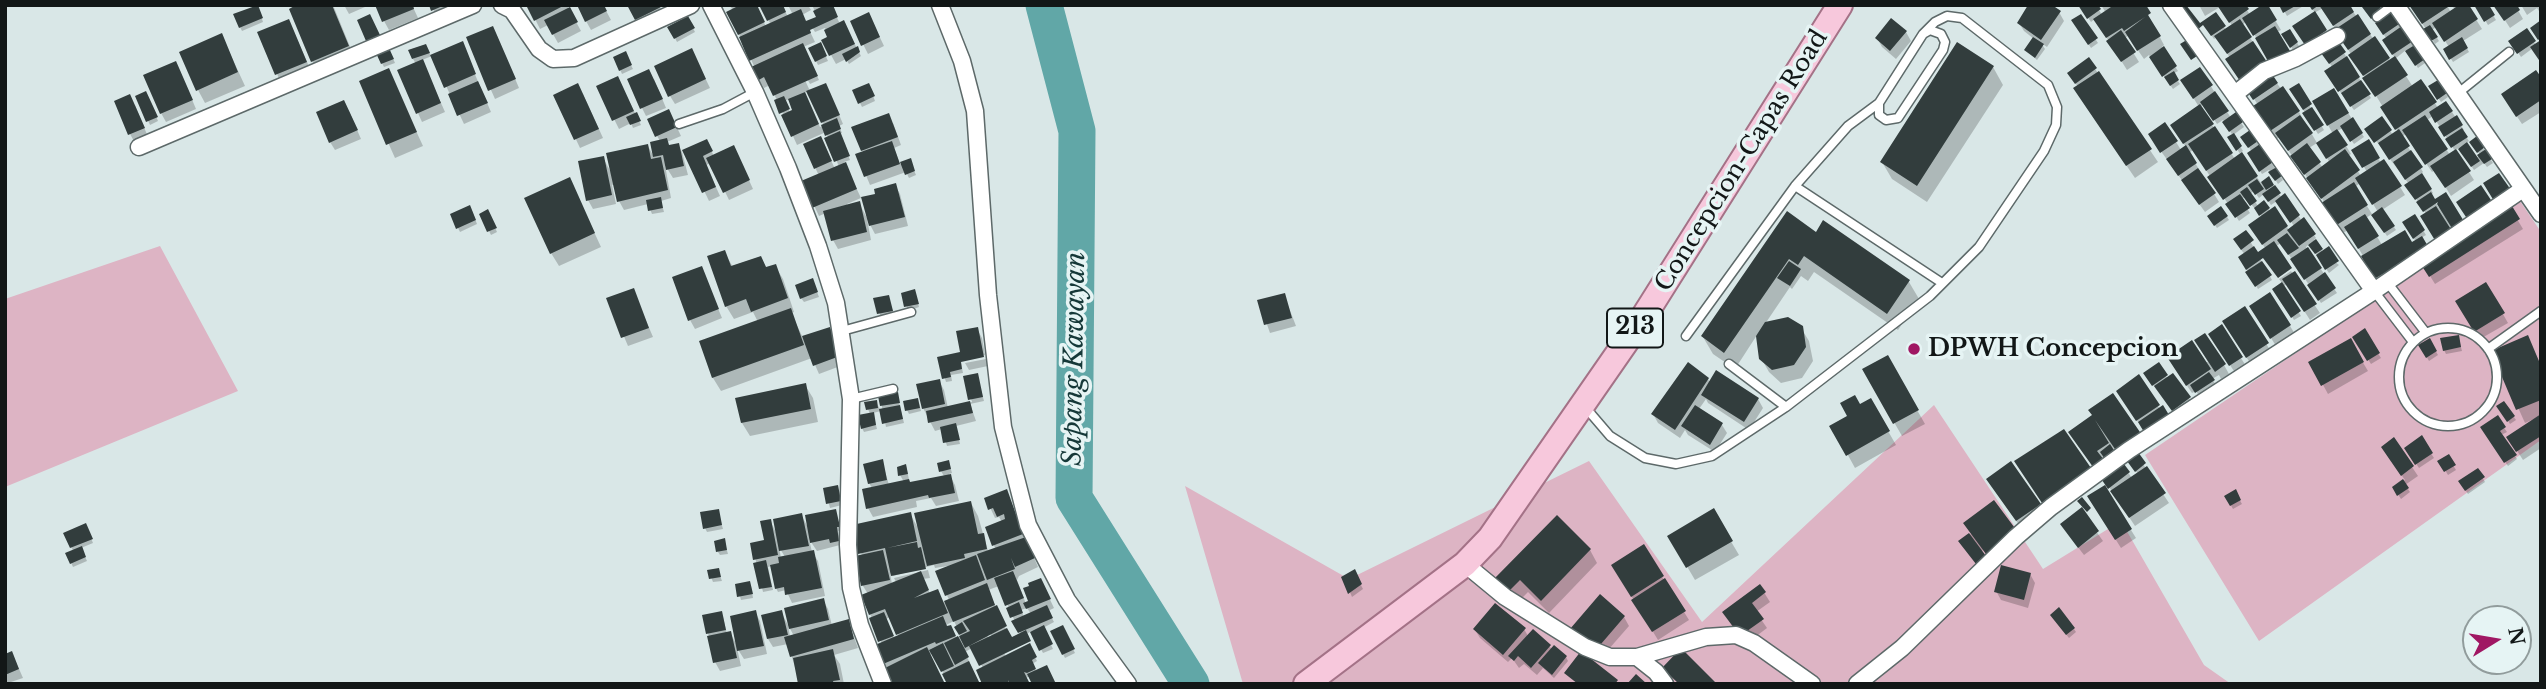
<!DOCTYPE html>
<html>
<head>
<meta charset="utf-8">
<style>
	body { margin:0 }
	#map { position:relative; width:2546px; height:689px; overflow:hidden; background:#d9e7e7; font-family:"Libre Baskerville",serif }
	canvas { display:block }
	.frame { position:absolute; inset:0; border:7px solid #121717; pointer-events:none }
	.north { position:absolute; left:2462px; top:605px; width:70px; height:70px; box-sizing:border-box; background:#e6f4f4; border:2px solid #919c9c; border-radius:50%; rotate:79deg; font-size:19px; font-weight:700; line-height:28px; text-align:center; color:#121717 }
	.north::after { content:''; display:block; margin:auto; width:24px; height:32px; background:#a01763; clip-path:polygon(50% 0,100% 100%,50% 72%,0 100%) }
</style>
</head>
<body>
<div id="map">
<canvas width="2546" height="689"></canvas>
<div class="frame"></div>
<div class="north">N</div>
</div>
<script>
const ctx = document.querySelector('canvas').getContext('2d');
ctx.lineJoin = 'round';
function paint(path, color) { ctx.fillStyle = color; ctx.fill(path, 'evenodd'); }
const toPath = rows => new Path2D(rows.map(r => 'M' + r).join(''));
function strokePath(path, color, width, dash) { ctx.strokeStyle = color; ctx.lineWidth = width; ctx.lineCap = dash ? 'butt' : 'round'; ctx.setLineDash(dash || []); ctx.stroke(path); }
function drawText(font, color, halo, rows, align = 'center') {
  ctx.font = font + ' "Libre Baskerville",serif'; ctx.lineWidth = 7; ctx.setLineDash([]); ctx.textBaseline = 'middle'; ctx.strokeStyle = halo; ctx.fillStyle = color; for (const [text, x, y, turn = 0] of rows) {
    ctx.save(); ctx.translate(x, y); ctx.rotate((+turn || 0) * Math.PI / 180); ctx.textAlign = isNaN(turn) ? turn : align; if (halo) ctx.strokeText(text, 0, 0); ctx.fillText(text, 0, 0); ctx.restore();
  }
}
const green = toPath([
	[2520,201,2541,232,2541,440,2259,641,2145,455],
	[160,246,238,391,5,487,5,299],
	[1934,405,2043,569,2121,521,2204,665,2231,684,1243,684,1185,486,1349,579,1589,461,1702,622]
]);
const shadow = toPath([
	[298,5,333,5,355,59,320,74,312,61],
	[344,5,364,5,365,7,349,14],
	[412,5,418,18,389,30,384,21],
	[431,5,446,5,450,14,438,19],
	[528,5,567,5,581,31,558,43,548,25,540,29],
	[603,5,611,20,591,30,586,21],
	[629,5,659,5,664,17,641,28],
	[730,5,782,5,788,17,793,15,788,5,808,5,811,10,802,15,815,42,803,47,819,80,810,84,806,77,804,78,810,91,830,93,843,124,839,126,842,133,839,134,850,160,844,162,861,198,847,204,848,206,859,203,867,218,877,195,895,185,900,194,908,226,875,234,867,219,871,240,838,249,833,240,826,213,819,216,803,182,819,176,805,145,825,147,835,169,839,167,828,138,826,132,797,145,770,85,764,88,759,80,755,68,729,13,733,11],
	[761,5,771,25,766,27,757,7],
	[808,91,824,126,820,127,804,93],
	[789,99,794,111,790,113,785,101],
	[812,5,831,5,840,24,848,31,861,56,849,64,846,59,836,64,831,55,830,38,825,28,815,32,809,22,818,18],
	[2079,5,2096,5,2102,15,2106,13,2101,5,2143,5,2164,45,2162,47,2178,71,2173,74,2180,84,2173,89,2149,55,2144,59,2128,36,2124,38,2139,62,2127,70,2095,19,2091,22],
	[2199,5,2244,5,2250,15,2266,5,2281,30,2277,32,2293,60,2260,43,2246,22,2242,25,2256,47,2230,58,2217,37,2214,39,2203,23,2224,27,2227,31,2233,27,2220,7,2205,16],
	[2281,5,2305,5,2287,16],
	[2310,5,2319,5,2321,7,2324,5,2348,5,2390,61,2395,58,2384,41,2387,39,2364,8,2377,5,2385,18,2393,12,2414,47,2418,45,2428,61,2418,68,2406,50,2395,59,2413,87,2421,81,2438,108,2446,103,2464,130,2462,131,2469,141,2466,143,2476,158,2480,155,2471,142,2477,139,2493,163,2487,167,2484,163,2474,170,2459,148,2455,150,2474,180,2451,196,2435,170,2432,172,2406,134,2402,137,2423,172,2421,174,2433,193,2431,195,2439,208,2438,199,2445,195,2470,234,2511,209,2523,229,2435,284,2422,263,2381,287,2348,230,2338,236,2320,206,2325,203,2279,137,2277,139,2260,115,2255,106,2258,105,2249,91,2272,77,2299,112,2317,143,2309,148,2323,168,2330,163,2318,144,2333,134,2315,102,2333,90,2364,137,2354,144,2343,128,2337,131,2351,154,2348,156,2361,176,2367,172,2354,150,2368,142,2381,163,2384,161,2405,195,2382,210,2396,230,2387,236,2373,215,2378,212,2360,183,2355,187,2372,214,2366,218,2382,245,2404,233,2411,245,2416,242,2405,223,2415,217,2426,235,2421,238,2433,258,2443,251,2422,217,2426,214,2407,185,2409,184,2367,129,2382,119,2393,135,2398,132,2323,8,2314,13,2331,39,2311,52,2295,26,2315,13],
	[2433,116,2455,151,2450,155,2427,120],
	[2411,5,2447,5,2451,13,2455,10,2452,5,2467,5,2482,29,2463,41,2469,52,2453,62,2445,49,2449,47,2436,27,2432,30,2439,41,2435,44],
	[2476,5,2487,5,2496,20,2488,25],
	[2495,5,2515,5,2523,19,2510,28],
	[2521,5,2541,5,2541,14,2537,8,2527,15],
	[259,10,263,22,242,31,240,27],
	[2059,12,2064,21,2047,47,2041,43,2045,49,2037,60,2026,50,2034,39,2024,31,2019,23],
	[2080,16,2098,43,2091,48,2074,21],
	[688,18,695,32,677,42,670,28],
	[852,22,873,23,884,46,868,54],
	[2541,22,2541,61,2533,48,2521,57,2511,42,2527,31,2536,45,2541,42,2532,28],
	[293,30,311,71,281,83,259,33],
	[2290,31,2299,46,2293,50,2284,35],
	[1906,32,1911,41,1896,59,1882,47,1877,38],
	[497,36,519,88,495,99,468,38],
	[2338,43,2371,98,2354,110,2331,80,2333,68,2323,54],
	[462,44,491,112,464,124,432,56,422,60,445,112,422,122,399,71,416,64,413,59,428,49,431,57],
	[820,44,828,61,818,65,810,49],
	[228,49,245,86,205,103,198,90],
	[391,54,395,63,384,67,382,63],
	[625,54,633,69,622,74,615,58],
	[696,59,710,88,675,104,670,96],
	[2089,60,2158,162,2135,178,2083,102,2078,87,2069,73],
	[1993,67,2003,85,1927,202,1892,179,1882,162],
	[2200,69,2231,118,2235,114,2244,127,2233,135,2243,151,2240,153,2261,183,2268,179,2282,198,2285,196,2302,221,2314,235,2316,238,2314,240,2323,252,2339,265,2329,273,2309,244,2306,247,2337,293,2321,303,2281,243,2275,247,2266,249,2255,234,2262,217,2245,197,2241,199,2250,213,2239,221,2193,150,2189,153,2219,202,2205,212,2155,143,2176,142,2181,150,2186,147,2177,134,2199,107,2188,89],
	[2204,104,2217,124,2223,120,2233,136,2229,138,2241,155,2235,159,2200,107],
	[2254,191,2259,198,2264,194,2271,205,2277,201,2294,226,2289,230,2274,208,2270,211,2264,202,2258,206,2250,194],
	[388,70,423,146,395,158,361,82],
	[180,71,196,109,166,122,161,113],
	[654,79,666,108,646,116,642,108],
	[2541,81,2541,112,2522,124,2508,103],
	[2438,82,2448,97,2441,102,2431,87],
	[869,85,875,101,862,107,860,103],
	[2298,86,2324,130,2318,134,2291,90],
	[598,87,622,87,641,125,633,128,631,123,619,129],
	[583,94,603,138,580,148,555,95],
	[137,97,148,97,158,121,150,125],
	[135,105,148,137,135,143,130,134],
	[349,111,361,139,335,150,330,142],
	[673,119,681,136,667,142,670,147,678,145,682,152,688,175,673,178,665,165,671,198,661,201,664,212,652,214,648,204,624,210,619,201,615,184,612,185,616,204,593,209,588,200,603,158,612,174,648,146,654,157,660,141,657,136],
	[893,123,901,145,894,148,900,164,910,161,916,175,909,178,906,172,870,185,858,156,864,153,862,150],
	[2250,132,2283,180,2278,184,2269,170,2262,174,2249,154,2252,152,2243,138],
	[706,141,714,156,738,156,753,189,729,200,711,163,706,165,720,196,709,201,685,151],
	[576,193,601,247,559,266,551,253],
	[2221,208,2229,220,2217,228,2209,217],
	[472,211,477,224,460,232,458,228],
	[488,212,497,232,491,235,481,215],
	[2245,232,2272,280,2258,289,2240,258,2245,255,2237,244],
	[1816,234,1909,282,1919,299,1898,330,1814,272,1808,281,1801,276,1792,289,1790,287,1765,324,1801,328,1809,341,1813,361,1802,378,1781,383,1769,372,1761,358,1757,335,1735,369,1713,354,1703,337],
	[724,252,733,267,761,258,767,269,775,266,783,279,794,312,791,313,803,338,829,329,843,365,819,374,812,358,721,391,713,378,701,342,758,322,753,312,734,319,726,306],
	[701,268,722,318,695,329,690,320],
	[2291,271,2320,313,2310,320,2287,284,2283,287,2301,316,2294,320,2274,289,2283,284,2279,279],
	[814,284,819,297,804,302,801,298],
	[2486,284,2508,323,2480,339,2458,301],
	[633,290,653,337,628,346,608,299],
	[903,294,916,295,919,307,908,311],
	[1284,295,1296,326,1270,333,1259,302],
	[888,297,894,314,881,318,875,300],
	[2251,306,2290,326,2295,334,2276,346],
	[2244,309,2272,353,2252,366,2229,330],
	[2221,327,2246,366,2236,374,2215,343],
	[977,329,982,338,985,355,964,360,964,362,958,333],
	[2364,331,2381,358,2371,364,2354,337],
	[2458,336,2462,351,2446,354,2444,350],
	[2527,337,2541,365,2541,448,2523,460,2514,446,2534,419,2525,423,2493,352],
	[2429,340,2438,355,2429,361,2420,345],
	[2196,341,2224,365,2229,374,2221,379,2219,375,2212,379,2216,385,2199,396,2196,391,2192,393,2174,367,2208,362],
	[2350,341,2368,371,2328,394,2311,363],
	[1887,357,1925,424,1902,436,1864,370],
	[939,358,960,358,963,373,951,375,952,381,946,382],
	[986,359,988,366,969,370,965,363],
	[2158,365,2168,379,2189,398,2194,407,2178,419,2145,374],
	[977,375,984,401,970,404,976,421,956,426,960,444,947,446,942,429,935,431,923,408,939,381,944,390,948,408,972,402,965,378],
	[2138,377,2160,409,2142,428,2123,400],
	[1708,379,1710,383,1758,399,1763,408,1749,430,1708,403,1706,399,1699,409,1722,425,1727,433,1715,452,1688,435,1685,430,1680,438,1658,423,1653,414],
	[805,385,813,398,818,422,750,436,742,423,737,399],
	[897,394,904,423,886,427,880,397],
	[1871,401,1896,445,1855,468,1832,426],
	[876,402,881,411,873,413,877,429,864,432,862,428,870,414,866,404],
	[919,403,921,411,909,414,907,410],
	[2504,403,2516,420,2510,424,2499,407],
	[2094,416,2140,436,2102,460,2097,470],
	[2497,418,2507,432,2501,435,2517,459,2508,466,2482,428],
	[2421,438,2434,458,2419,468,2406,448],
	[2394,440,2418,476,2405,485,2410,492,2401,499,2394,488,2405,480,2388,456],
	[2137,455,2169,503,2135,526,2105,481,2124,467,2132,478,2138,474,2131,465],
	[2448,457,2456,470,2448,475,2440,462],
	[882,461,889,485,904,482,900,475,906,466,910,484,945,478,941,471,949,462,952,473,949,474,955,485,959,501,936,506,931,498,916,501,917,507,873,517,868,508,872,488,869,483],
	[2478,470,2485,482,2468,494,2460,482],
	[2104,487,2136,538,2121,548,2089,497],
	[1993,488,2040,505,2044,513,2022,529],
	[825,489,839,491,842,505,830,508],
	[1006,491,1038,567,1019,576,1017,580,1026,604,1030,602,1025,589,1032,587,1030,584,1040,580,1045,589,1054,608,1048,611,1054,622,1043,628,1053,649,1043,653,1036,640,1040,639,1038,635,1035,637,1032,631,1026,634,1029,640,1007,650,1002,639,998,641,1006,657,1031,643,1029,646,1037,661,1032,664,1036,672,1046,667,1055,684,1034,684,1030,676,1026,678,1029,684,984,684,978,671,983,668,972,648,965,652,979,684,949,684,933,653,929,655,944,684,894,684,877,646,882,644,863,596,868,594,863,586,857,557,862,556,854,526,910,514,917,526,916,515,971,503,978,516,988,551,995,548,987,528,1002,522,999,517,995,518,986,499],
	[934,565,935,568,948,566,949,567,937,572,949,600,944,603,937,591,930,594,923,579,930,578,928,570,894,578,896,582,892,584,890,573,893,576],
	[999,586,1021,635,1011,640,988,590],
	[1027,608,1031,614,1024,617,1021,610],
	[890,617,899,637,894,639,886,619],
	[984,620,992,637,989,639,980,622],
	[954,621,961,636,956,638,951,627,947,628,946,625],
	[1012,654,1019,668,1016,670,1009,656],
	[2235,492,2242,504,2233,509,2226,497],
	[1993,502,1992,562,1983,550,1981,552,1986,560,1979,566,1960,542,1971,534,1965,524],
	[2081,510,2103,541,2084,555,2067,533],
	[718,511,723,529,707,532,705,528],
	[835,511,841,530,838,531,840,545,817,551,809,539,812,552,818,561,825,596,792,603,786,590,778,592,776,588,772,566,768,567,773,590,763,592,752,544,766,541,770,521,777,534,801,515,808,527],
	[779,547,785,557,781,558],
	[1713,511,1739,555,1695,580,1669,536],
	[1557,517,1590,550,1597,563,1549,613,1528,592,1516,604,1504,592],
	[87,529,93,543,81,548,87,561,73,567,67,554,74,552,71,547],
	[724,540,728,554,720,555,718,552],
	[1643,546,1689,620,1658,640,1618,574],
	[718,570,722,581,713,582,709,572],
	[1354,572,1363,589,1352,597,1344,578],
	[2030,574,2035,583,2028,608,2001,600,1996,591],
	[737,585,751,586,753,598,741,600],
	[1760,586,1770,602,1756,612,1767,628,1746,644,1729,621],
	[823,600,828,609,832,626,848,621,858,648,834,655,840,664,844,684,800,684,788,644,773,647,768,639,781,612,788,625],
	[788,625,794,636,790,637],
	[755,612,760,621,767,654,744,659,737,648,741,666,720,671,715,662,708,633,723,617,727,634,730,633,737,645],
	[1624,617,1629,626,1601,658,1577,637],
	[2054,619,2074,629,2076,632,2069,638],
	[1062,627,1075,653,1065,658,1052,632],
	[1524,629,1528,636,1533,631,1552,649,1566,657,1568,661,1554,678,1543,668,1537,675,1524,664,1519,668,1512,658,1508,662,1480,638,1475,630],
	[5,656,16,662,23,678,5,684]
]);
const river = toPath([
	[1044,5,1077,131,1074,498,1191,684]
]);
const building = toPath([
	[258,5,263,18,239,28,233,14],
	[296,5,332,5,349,46,311,62,289,9],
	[375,5,413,5,414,9,382,22],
	[429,5,445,5,431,11],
	[526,5,565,5,534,21],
	[577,5,604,5,607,11,585,22],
	[627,5,660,5,661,7,635,20],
	[740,5,757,5,765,22,738,35,726,12],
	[759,5,783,5,786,12,767,21],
	[825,5,833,5,838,17,810,30,811,33,749,61,739,37,801,9,806,21,816,17,813,11],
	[2028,5,2052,5,2061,11,2041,40,2017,23],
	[2078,5,2098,5,2101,9,2087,19],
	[2114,5,2146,5,2151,13,2148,15,2161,36,2137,51,2125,32,2145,17,2124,31,2122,28,2106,38,2093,19],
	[2186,5,2200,23,2216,12,2226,26,2211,36,2203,25,2196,31,2179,10],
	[2217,5,2246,5,2249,9,2229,23],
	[2262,5,2268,5,2277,20,2253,36,2242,18],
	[2279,5,2297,5,2283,13],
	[2309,5,2350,5,2354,12,2333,26,2319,5,2312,10],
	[2365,5,2379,5,2383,11,2371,19,2362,7],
	[2409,5,2451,5,2422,24],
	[2459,5,2469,5,2478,19,2444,42,2432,23],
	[2474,5,2489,5,2495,15,2484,22],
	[2493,5,2517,5,2520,10,2504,21],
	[570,7,578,22,552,35,544,20],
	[2394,10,2402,22,2383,35,2375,23],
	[2315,11,2327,30,2305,45,2292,26],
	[869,12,880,37,861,46,850,21],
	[370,14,380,35,366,41,357,20],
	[2081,14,2098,38,2088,45,2071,20],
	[2358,14,2371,34,2348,50,2334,30],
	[688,16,695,28,674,39,667,27],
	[1891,18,1907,31,1890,51,1875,38],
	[289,19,307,62,275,75,257,32],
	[2240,19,2252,37,2227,54,2214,36],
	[844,20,855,44,829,56,821,40,827,37,824,30],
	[2541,20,2541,38,2538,40,2530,28],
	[2430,25,2438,37,2431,41,2423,29],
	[493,26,516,79,488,91,466,37],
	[2275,26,2290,51,2269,63,2255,38],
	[2402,26,2413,41,2392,55,2382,40],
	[2527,28,2536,41,2517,54,2508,41],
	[2290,29,2298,42,2290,48,2281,34],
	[2121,30,2136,52,2121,62,2106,41],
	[222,33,238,72,196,91,179,52],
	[2375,36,2390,58,2363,76,2348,55],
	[2033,37,2044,44,2035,58,2024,50],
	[2462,37,2468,48,2449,60,2443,49],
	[2190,38,2200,54,2191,60,2180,44],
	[2541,40,2541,63,2530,47],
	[463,41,476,74,444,88,430,55],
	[2253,41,2267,62,2240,81,2225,59],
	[2338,41,2346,52,2329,64,2321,53],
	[821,42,827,56,815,62,808,48],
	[1957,42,1994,66,1917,186,1880,162],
	[803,43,818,76,773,96,764,77,757,81,751,67],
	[2418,43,2428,57,2415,66,2405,51],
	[426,44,430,53,412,59,408,50],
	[858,46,860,52,846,62,842,54],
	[2164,46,2177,66,2162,77,2149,57],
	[389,48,394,59,381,64,376,53],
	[692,48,706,79,668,97,654,66],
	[626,51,632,65,619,71,613,57],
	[2347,56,2360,77,2338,92,2324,71],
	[2395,56,2408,75,2375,97,2362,78],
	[2089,57,2097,68,2075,84,2067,73],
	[423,59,441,103,416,114,397,70],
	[176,61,193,100,160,114,143,75],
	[2200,67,2213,85,2193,99,2180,80],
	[389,68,417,132,386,145,359,81],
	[649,69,663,99,640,109,627,79],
	[2536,70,2541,77,2541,100,2516,117,2501,94],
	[2099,71,2152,149,2126,166,2073,88],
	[2174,71,2179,80,2170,86,2164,77],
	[2272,74,2278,83,2253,100,2247,91],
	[618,76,634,111,612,121,596,86],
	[2421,79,2437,102,2395,130,2380,107],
	[2361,80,2371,94,2350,107,2341,93],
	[2438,80,2447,93,2437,100,2428,86],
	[478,81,488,103,457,116,448,94],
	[578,83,599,129,574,140,553,95],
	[826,83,840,115,821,123,806,91],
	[869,83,875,96,858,104,852,90],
	[2299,83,2312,104,2303,110,2289,89],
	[2283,86,2300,111,2270,131,2253,106],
	[2334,88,2349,113,2327,126,2312,101],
	[146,91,158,117,146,122,135,96],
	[2215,91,2229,111,2213,121,2200,102],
	[805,92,819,124,791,137,781,115,792,110,788,99],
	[130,94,145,128,128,135,114,101],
	[784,96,790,109,779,114,774,100],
	[344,100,358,130,329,143,316,112],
	[2446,101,2453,111,2435,123,2429,112],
	[2200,104,2214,124,2183,144,2170,125],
	[2312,107,2324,125,2314,131,2302,113],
	[669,109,677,127,655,137,647,119],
	[637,112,641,121,630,125,626,117],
	[2236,112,2243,122,2229,132,2222,122],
	[889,113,898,137,861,151,851,127],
	[2300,115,2313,133,2288,151,2275,133],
	[2425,115,2448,149,2425,165,2402,130],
	[2457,115,2463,125,2444,137,2438,127],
	[2382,116,2392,130,2374,143,2364,129],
	[2353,117,2363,133,2350,142,2340,126],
	[837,118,841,129,825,136,821,125],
	[2165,122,2178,141,2160,153,2148,134],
	[2215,126,2233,153,2206,171,2188,144],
	[2462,128,2468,137,2451,148,2445,139],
	[2337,129,2348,145,2326,159,2316,143],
	[2399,129,2410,146,2389,160,2378,143],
	[2250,130,2258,141,2248,148,2240,137],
	[840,131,850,156,834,162,824,138],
	[2234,133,2242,146,2236,151,2227,137],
	[821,136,832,161,814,169,803,144],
	[2477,136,2485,147,2477,153,2469,142],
	[667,138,669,145,679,143,684,166,666,170,663,155,653,157,650,142],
	[707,139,713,151,703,156,716,187,702,193,682,150],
	[2369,139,2380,158,2362,168,2351,150],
	[892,141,900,164,864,177,855,154],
	[2467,142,2480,161,2471,167,2458,149],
	[2307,143,2321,162,2304,175,2290,156],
	[648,144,651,159,661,157,668,190,617,202,606,153],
	[2260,144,2273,162,2259,172,2247,153],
	[734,145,750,180,723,193,706,158],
	[2186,145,2197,163,2178,176,2166,159],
	[2345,149,2360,170,2321,199,2306,178],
	[2456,149,2471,171,2445,188,2430,166],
	[2486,149,2492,159,2484,164,2477,155],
	[2411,150,2423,167,2405,180,2393,162],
	[2242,152,2258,176,2223,200,2207,177],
	[604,156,612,195,586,201,578,161],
	[911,158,915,171,905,175,900,162],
	[2384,159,2402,186,2372,205,2355,178],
	[846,162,857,189,812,208,801,181],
	[2277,167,2283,175,2275,181,2268,172],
	[2198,168,2216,193,2199,205,2181,180],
	[2422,173,2432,189,2415,200,2404,185],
	[2499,173,2511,190,2494,201,2483,183],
	[2269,176,2274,185,2266,190,2261,182],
	[570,177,595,233,550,254,524,198],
	[2257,179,2264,189,2255,195,2248,185],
	[2354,182,2368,205,2332,228,2318,205],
	[896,183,905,217,869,226,861,197,875,194,874,189],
	[2275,185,2281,193,2268,202,2262,194],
	[2481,185,2493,203,2468,220,2456,202],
	[2247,187,2257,201,2250,206,2240,192],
	[2431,192,2435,199,2446,192,2465,223,2453,230,2437,204,2438,202,2423,212,2416,202],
	[2285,193,2300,215,2290,223,2275,201],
	[2240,194,2250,208,2235,218,2225,204],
	[661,197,663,208,648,211,646,200],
	[2264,200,2270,208,2259,216,2254,208],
	[860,201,867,232,831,241,823,211],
	[470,205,476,220,456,229,450,214],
	[2221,206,2228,216,2214,226,2207,216],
	[2275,206,2288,226,2262,245,2248,225],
	[2436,206,2452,231,2436,242,2420,216],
	[2512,206,2520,219,2429,277,2420,263],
	[2382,207,2395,226,2384,233,2371,215],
	[488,209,497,228,487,232,479,214],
	[1787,211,1816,232,1823,220,1910,280,1887,314,1804,256,1798,265,1789,259,1724,353,1701,336],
	[2365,214,2379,236,2358,249,2344,227],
	[2415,214,2425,230,2413,239,2402,222],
	[2304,217,2316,234,2299,246,2287,230],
	[2246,230,2254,240,2241,250,2233,239],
	[2405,230,2412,242,2422,236,2429,248,2374,279,2361,256],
	[2287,233,2299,248,2288,255,2277,240],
	[2316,239,2323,249,2315,254,2308,245],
	[2274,241,2292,268,2278,278,2263,258,2246,270,2238,257,2254,246,2258,252],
	[2329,246,2339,261,2325,270,2316,255],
	[2308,247,2322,268,2304,280,2290,259],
	[725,250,731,266,761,256,766,267,776,264,788,298,751,312,746,299,725,307,707,256],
	[1789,261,1801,269,1790,286,1777,278],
	[2262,261,2272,275,2255,287,2245,272],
	[702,266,719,309,688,321,672,277],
	[2295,271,2317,304,2304,312,2282,279],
	[2325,272,2336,288,2318,301,2307,285],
	[813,278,818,292,800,299,795,285],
	[2282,282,2301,311,2291,318,2272,289],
	[2486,282,2505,313,2474,332,2455,301],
	[634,288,649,328,621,338,606,298],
	[915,289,919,304,904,307,901,293],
	[2270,292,2291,325,2270,339,2249,306],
	[1285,293,1292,318,1264,325,1257,300],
	[889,295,893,311,877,314,873,298],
	[2245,306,2269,343,2246,358,2222,321],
	[791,308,804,345,712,378,699,341],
	[1788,317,1803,326,1806,347,1794,365,1772,370,1759,359,1756,336,1765,322],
	[2222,324,2243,357,2229,366,2208,334],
	[830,327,840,356,813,366,802,336],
	[978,327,984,357,961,362,962,369,950,372,951,377,942,379,937,357,960,352,956,331],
	[2365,328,2380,353,2367,361,2352,337],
	[2205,333,2226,364,2215,372,2194,340],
	[2459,335,2461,347,2443,351,2440,338],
	[2528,335,2541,366,2541,400,2516,410,2491,351],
	[2351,338,2364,362,2321,386,2308,362],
	[2430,338,2437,351,2426,358,2418,345],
	[2192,340,2211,369,2186,386,2167,357],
	[1888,355,1919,410,1893,424,1862,369],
	[1688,362,1709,378,1675,430,1651,414],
	[2159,362,2168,375,2152,386,2143,373],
	[1716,370,1759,398,1744,422,1701,395],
	[2209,372,2215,380,2195,393,2190,385],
	[978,373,983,397,968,400,963,376],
	[2173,373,2191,397,2172,411,2154,386],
	[2139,374,2160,405,2136,421,2116,391],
	[940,379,945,404,922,409,916,384],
	[806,383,811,409,741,423,735,398],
	[898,392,900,403,880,406,878,396],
	[2113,393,2142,435,2117,452,2095,420,2109,443,2097,451,2104,460,2093,467,2068,432,2092,415,2088,410],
	[1855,395,1860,404,1871,398,1890,431,1846,456,1829,426,1847,416,1840,403],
	[918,398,920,408,905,411,903,401],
	[877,400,878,408,866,410,864,402],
	[970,401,973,413,928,423,926,411],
	[2504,401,2515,416,2507,422,2496,406],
	[900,405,903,419,882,424,879,409],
	[1695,405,1723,423,1710,445,1681,426],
	[2163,405,2169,415,2144,432,2138,422],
	[874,412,876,425,861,429,858,415],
	[2541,414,2541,436,2516,452,2506,437],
	[2498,415,2506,427,2500,431,2517,455,2504,463,2480,427],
	[956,423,960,440,943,443,940,427],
	[2064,429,2091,468,2042,503,2014,461],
	[2422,435,2433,453,2415,465,2404,448],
	[2394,437,2414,466,2401,476,2381,447],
	[2110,444,2117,455,2107,462,2100,452],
	[2138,452,2146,463,2135,472,2127,461],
	[2449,454,2456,465,2444,472,2437,461],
	[883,459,887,480,868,484,863,464],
	[949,460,951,469,939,472,937,463],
	[2011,461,2041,504,2016,521,1986,479],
	[906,464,908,474,898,476,897,467],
	[2124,464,2130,472,2108,489,2102,480],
	[2147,466,2166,493,2129,518,2110,491],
	[2478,468,2485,477,2465,491,2458,481],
	[951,474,955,493,929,498,928,495,866,509,862,489,909,479,910,482],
	[2403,479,2409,488,2397,496,2392,487],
	[838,485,841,501,826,504,823,488],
	[2105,485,2132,529,2115,540,2087,496],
	[1007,489,1023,534,992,546,985,527,1005,519,1004,514,997,517,993,508,988,510,984,498],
	[2236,489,2241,500,2230,506,2224,496],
	[2082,497,2091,508,2087,512,2077,501],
	[1994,500,2017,531,1986,554,1963,523],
	[971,501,978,534,984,533,987,549,964,554,965,558,927,566,914,513],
	[2082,507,2099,531,2078,548,2060,524],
	[1714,508,1733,541,1686,568,1667,536],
	[719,509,722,525,703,529,700,512],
	[836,509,840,527,837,527,839,541,830,543,829,539,810,543,805,515],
	[911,512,917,541,887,548,917,542,918,548,921,547,926,569,891,576,885,548,858,554,852,525],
	[802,513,809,546,779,551,773,519],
	[1557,515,1591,549,1541,601,1520,580,1508,592,1494,579],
	[771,519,778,555,753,560,750,543,764,540,760,521],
	[86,523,93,539,70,548,63,533],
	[1969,533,1986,556,1976,564,1958,541],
	[1026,537,1035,558,1015,567,1011,558,1015,569,987,580,977,554],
	[725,538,727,550,716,552,714,541],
	[1644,544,1664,576,1631,597,1611,565],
	[82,546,86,557,70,564,65,553],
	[814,550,822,588,785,595,784,587,775,589,770,565,779,563,778,557],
	[883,550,890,580,861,586,855,556],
	[976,555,985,580,945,596,935,571],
	[766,560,772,587,759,589,753,563],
	[2001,565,2031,573,2024,600,1994,592],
	[719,568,721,577,709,579,707,570],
	[1355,569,1362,584,1348,594,1341,577],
	[921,571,929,590,914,598,938,589,948,613,896,635,885,609,869,615,861,595],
	[1013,571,1024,598,1005,606,994,578],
	[1041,578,1051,599,1026,609,1023,603,1028,601,1023,588,1029,586,1028,583],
	[1665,578,1686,611,1652,632,1631,600],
	[750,581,753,594,737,597,735,584],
	[987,583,995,605,953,622,944,601],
	[1760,584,1766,592,1752,603,1764,619,1740,636,1722,612],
	[1600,594,1625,616,1595,651,1570,629],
	[824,598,829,620,789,629,784,608],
	[1019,602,1023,613,1010,618,1006,608],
	[1495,603,1526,628,1503,655,1473,629],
	[997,605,1007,626,965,648,959,636,970,631,963,621],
	[1047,605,1053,618,1018,633,1011,621],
	[2059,607,2075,628,2066,635,2050,615],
	[756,610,764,646,737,651,730,616],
	[782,610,788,635,767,639,761,615],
	[722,611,726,630,706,634,702,615],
	[884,612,894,636,878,642,869,618],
	[943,616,947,626,951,625,956,636,936,644,935,642,883,664,875,645],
	[849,619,854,639,790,657,784,637],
	[962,622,967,631,959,635,954,627],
	[1044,625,1053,644,1039,651,1030,632],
	[1063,625,1075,649,1062,655,1050,631],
	[1007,628,1012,637,1026,630,1031,641,979,666,969,646],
	[1533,629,1551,645,1531,668,1518,656,1514,661,1508,656],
	[731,631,737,658,713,663,707,636],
	[958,636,969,657,955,665,944,643],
	[943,643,954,666,941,672,929,650],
	[1030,643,1037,657,1032,660,1036,669,1027,673,1024,672,1030,684,1010,684,1008,680,1009,684,982,684,976,670],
	[1554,645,1567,656,1552,675,1538,663],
	[927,647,945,684,893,684,885,668],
	[1681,648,1715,682,1713,684,1679,684,1662,668],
	[833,649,840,680,833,681,834,684,798,684,793,658],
	[12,651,19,669,5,675,5,654],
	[1581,651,1618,680,1615,684,1578,684,1564,673],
	[969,661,980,684,947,684,942,674],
	[1047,665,1056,684,1032,684,1027,674],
	[1636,674,1647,684,1627,684]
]);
const service = toPath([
	[2377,17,2393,5],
	[2457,94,2509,52],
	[1879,103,1848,126,1795,186,1942,283],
	[679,124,723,109,755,92],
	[2387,282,2426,333],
	[2374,291,2413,342],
	'2399 377a49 49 0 1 1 98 0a49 49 0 1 1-98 0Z',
	[842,331,911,312],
	[1686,336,1795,186],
	[2488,349,2541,311],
	[1729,364,1786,407],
	[851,399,893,389],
	[1586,408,1610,436,1645,458,1676,464,1712,456,1786,407,1930,296,1979,247,2044,151,2056,125,2057,107,2048,85,1962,18,1947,16,1935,22,1923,34,1879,103,1879,115,1886,120,1898,118,1943,50,1945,42,1941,34,1930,30,1923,34]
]);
const minor = toPath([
	[502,5,512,10,539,49,553,59,574,58,691,5],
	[711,5,755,92,788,168,818,246,836,303,851,399,848,545,851,588,860,625,883,684],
	[940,5,962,61,975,111,988,295,1003,427,1028,525,1067,600,1128,684],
	[2171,5,2374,291],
	[2396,5,2541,214],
	[2235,94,2264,71,2296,58,2337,36],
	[139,147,473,5],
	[1465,564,1505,597,1585,647,1610,657,1637,657,1706,637,1736,635,1754,643,1812,684],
	[1637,657,1656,672,1665,684],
	[1857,684,1902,648,2016,537,2051,507,2129,450,2374,291,2523,189]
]);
const primary = toPath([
	[1306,684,1465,564,1490,538,1644,316,1840,5]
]);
const markers = [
	[1914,349,7,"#a01763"]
];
const shields = [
	[1635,328,56]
];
const shieldNames = [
	["213",1635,328]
];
const streetNames = [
	["Concepcion-Capas Road",1742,161,-58]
];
const poiNames = [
	["DPWH Concepcion",1928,349]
];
const waterNames = [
	["Sapang Kawayan",1075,359,-89]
];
paint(green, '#ddb4c4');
paint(shadow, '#0003');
strokePath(river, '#61a7a7', 37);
paint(building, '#323d3d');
strokePath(service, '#5d6969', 11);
strokePath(minor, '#5d6969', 19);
strokePath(primary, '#a47287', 28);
strokePath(service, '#fff', 8);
strokePath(minor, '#fff', 16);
strokePath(primary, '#f7c8dc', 24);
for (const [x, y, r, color] of markers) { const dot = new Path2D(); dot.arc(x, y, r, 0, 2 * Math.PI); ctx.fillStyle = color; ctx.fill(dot); strokePath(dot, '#e6f4f4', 2.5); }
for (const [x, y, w] of shields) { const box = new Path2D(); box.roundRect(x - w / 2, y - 19.5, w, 39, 5); ctx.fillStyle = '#e6f4f4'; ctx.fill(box); strokePath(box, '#121717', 2); }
drawText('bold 23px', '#121717', null, shieldNames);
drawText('24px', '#121717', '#e6f4f4', streetNames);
drawText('bold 24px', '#121717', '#e6f4f4', poiNames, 'left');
drawText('italic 26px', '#153838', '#e6f4f4', waterNames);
</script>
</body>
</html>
